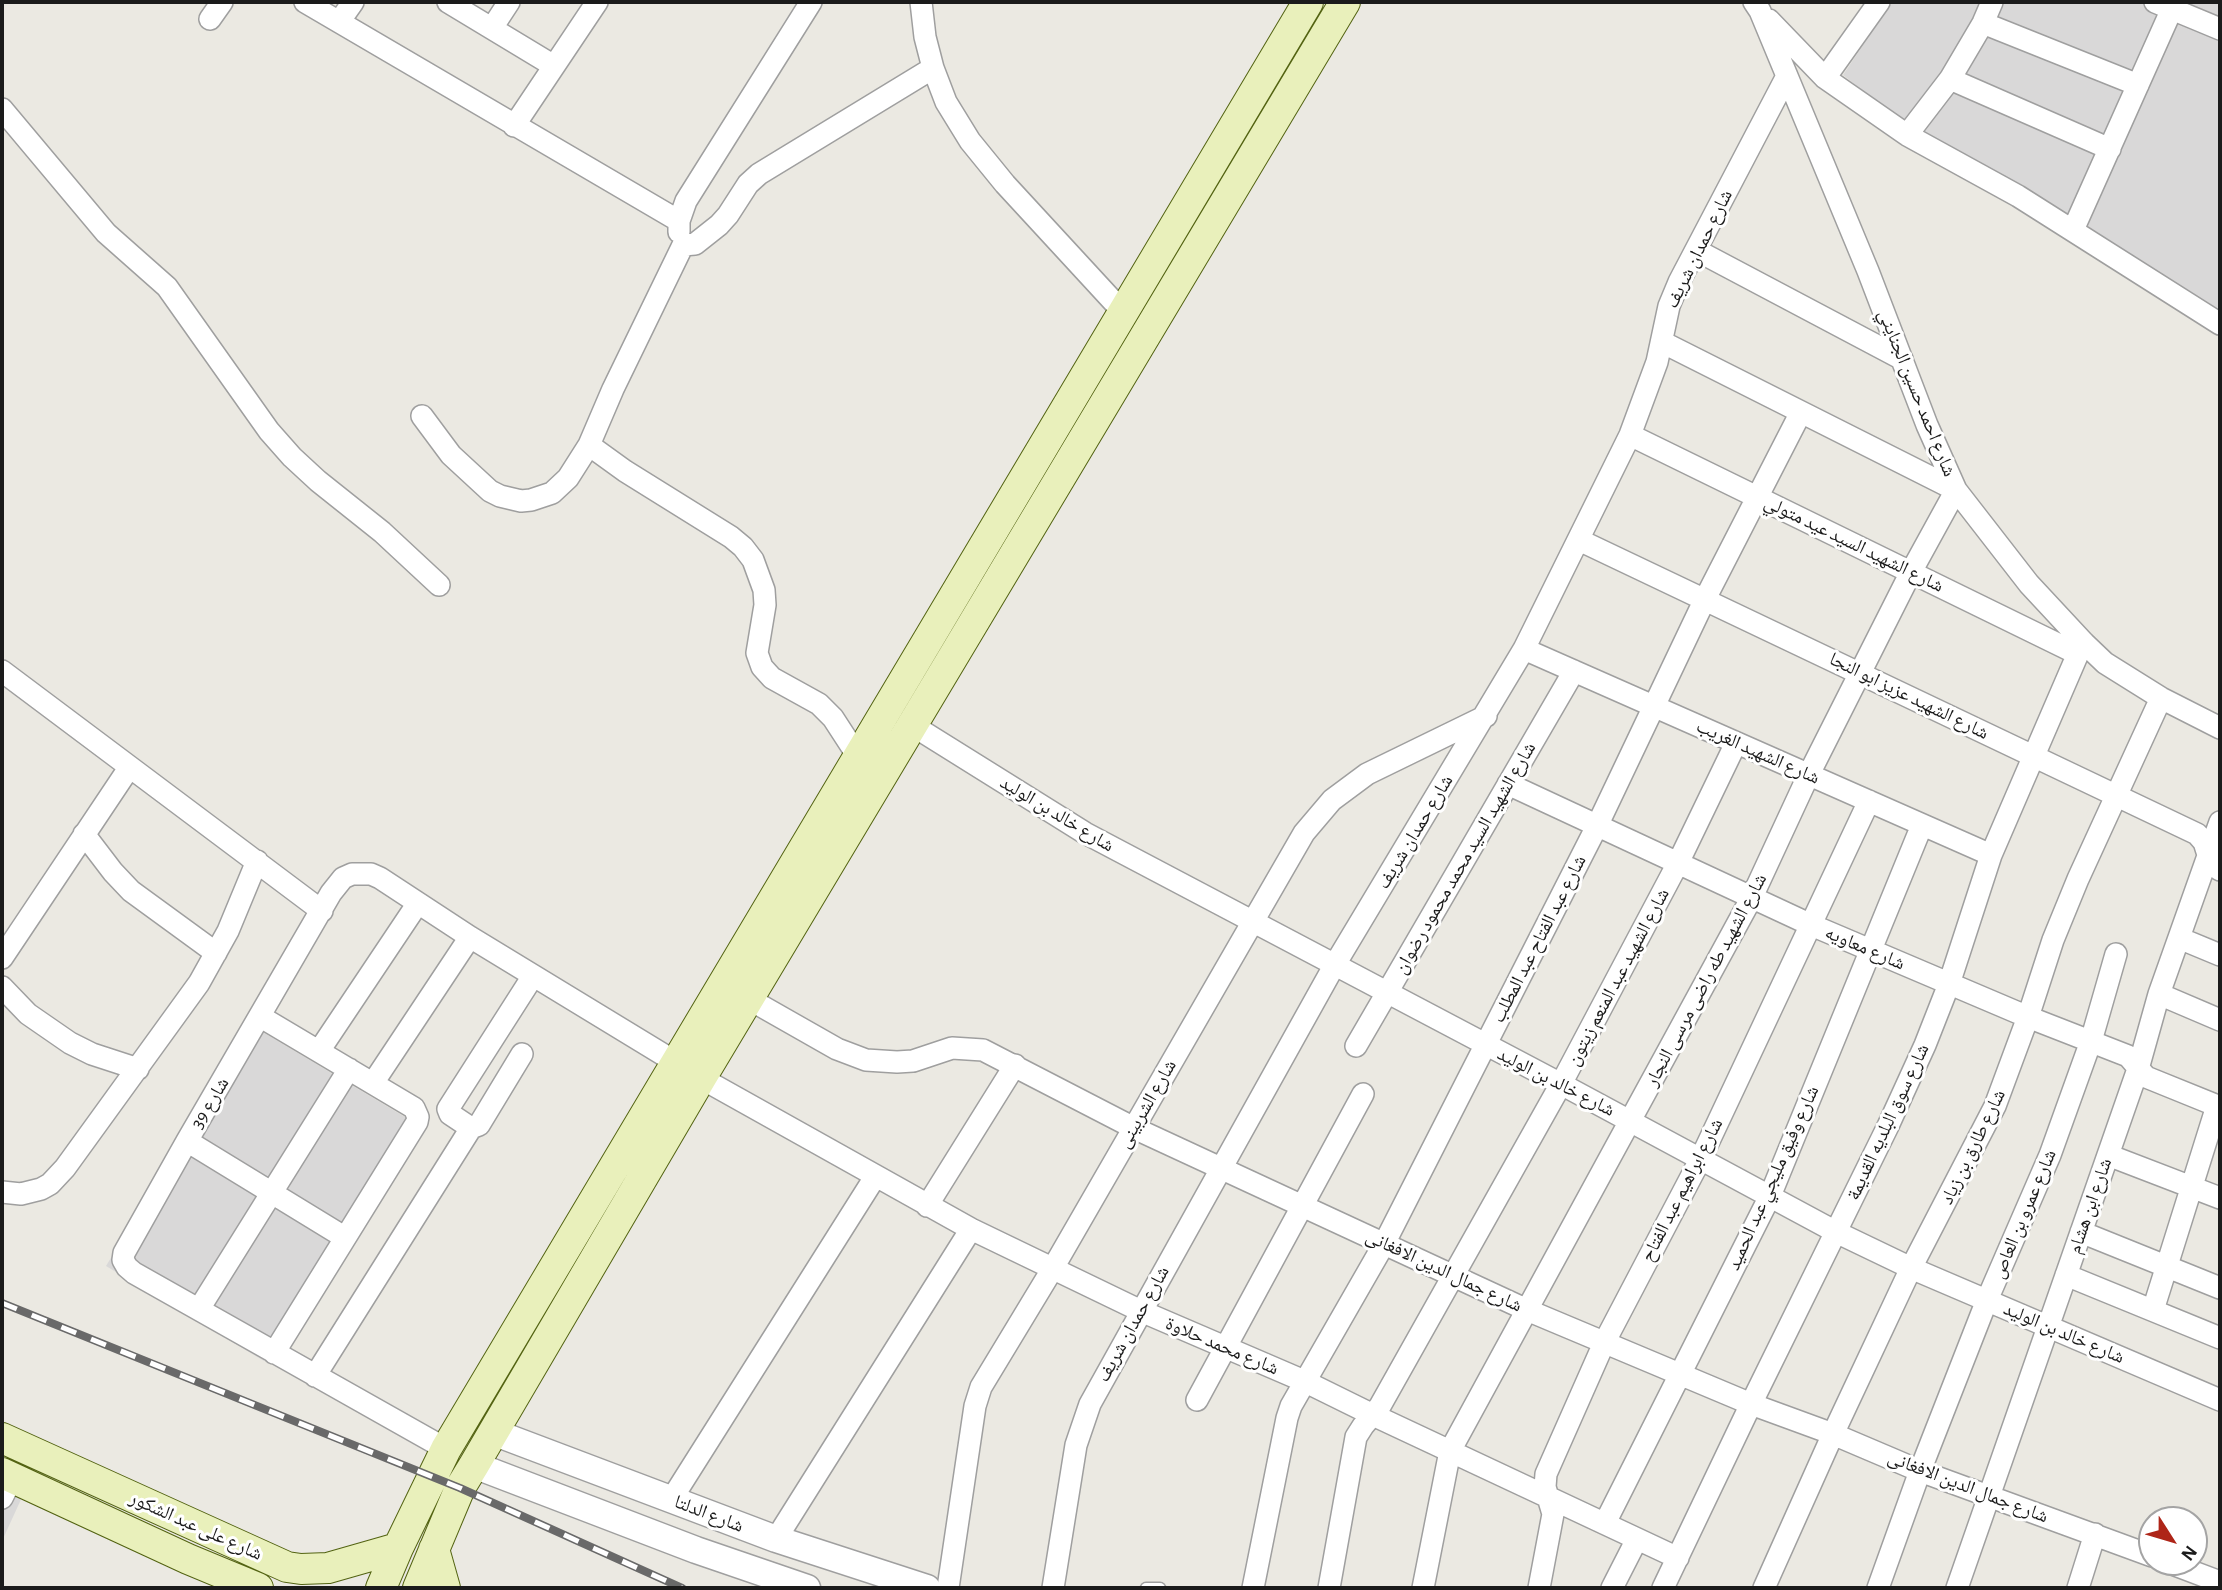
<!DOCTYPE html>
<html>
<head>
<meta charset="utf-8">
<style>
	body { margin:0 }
	#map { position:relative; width:2222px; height:1590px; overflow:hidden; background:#ebe9e2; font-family:"Alegreya Sans",sans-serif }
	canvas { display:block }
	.frame { position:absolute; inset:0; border:4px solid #1b1b1b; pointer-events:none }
	.north { position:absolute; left:2138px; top:1506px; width:70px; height:70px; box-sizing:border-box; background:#fff; border:2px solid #a4a4a4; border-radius:50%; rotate:127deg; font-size:19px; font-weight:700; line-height:28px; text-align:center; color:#1b1b1b }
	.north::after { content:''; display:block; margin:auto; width:24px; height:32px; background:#ae2518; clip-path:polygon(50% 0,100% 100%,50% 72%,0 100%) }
</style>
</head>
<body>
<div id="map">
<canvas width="2222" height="1590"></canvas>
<div class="frame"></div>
<div class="north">N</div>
</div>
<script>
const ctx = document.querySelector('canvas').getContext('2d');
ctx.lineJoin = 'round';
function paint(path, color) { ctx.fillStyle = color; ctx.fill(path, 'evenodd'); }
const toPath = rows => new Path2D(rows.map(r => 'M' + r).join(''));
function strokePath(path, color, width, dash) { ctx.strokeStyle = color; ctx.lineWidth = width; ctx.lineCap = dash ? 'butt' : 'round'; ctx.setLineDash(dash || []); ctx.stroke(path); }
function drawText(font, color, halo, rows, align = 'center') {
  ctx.font = font + ' "Alegreya Sans","Noto Naskh Arabic",sans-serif'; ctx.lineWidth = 6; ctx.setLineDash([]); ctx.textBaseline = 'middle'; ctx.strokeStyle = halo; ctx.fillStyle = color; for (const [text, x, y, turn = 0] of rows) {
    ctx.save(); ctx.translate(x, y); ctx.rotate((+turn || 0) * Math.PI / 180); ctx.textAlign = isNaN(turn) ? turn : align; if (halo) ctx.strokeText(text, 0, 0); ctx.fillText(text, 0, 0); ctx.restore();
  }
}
const residential = toPath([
	[1892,2,2220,2,2220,313,1904,123,1843,75],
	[251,1025,410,1120,264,1361,106,1266],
	[2,1487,23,1495,2,1541]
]);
const service = toPath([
	[1146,1588,1160,1588]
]);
const minor = toPath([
	[305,2,679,221],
	[448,2,554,66],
	[921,2,925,37,933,68,946,102,970,141,1005,184,1123,312],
	[1754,2,1760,11,1868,271,1927,425,1956,490,2029,584,2083,642,2105,663,2161,698,2220,728],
	[2155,2,2220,29],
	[210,19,222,2],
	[1769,20,1825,78,1907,135,2018,196,2220,324],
	[339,22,353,2],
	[1983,23,2138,85],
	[492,28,509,2],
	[1825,78,1879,2],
	[1950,79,2110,149],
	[2,109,106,233,167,287,269,431,292,457,318,481,382,532,439,585],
	[514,126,597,2],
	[1907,135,1950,79,1983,23,1992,2],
	[2073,230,2175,2],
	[679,232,679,221,686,201,811,2],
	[1696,250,1902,359],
	[422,416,451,455,490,491,500,496,521,501,531,500,552,493,568,478,589,445,613,389,683,245,695,244,719,225,728,215,748,184,759,174,933,68],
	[1630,435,2078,654],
	[589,445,625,471,731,537,743,547,753,560,764,590,765,605,757,653,762,667,772,678,819,704,833,718,859,758],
	[1579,540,2197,834,2204,842,2211,864,2220,870],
	[1524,649,1991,855],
	[2,671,322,911],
	[912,725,1085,833,1561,1084,1836,1232,1911,1268,2220,1400],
	[1508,784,1809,924,2028,1017,2128,1056,2146,1077,2220,1107],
	[84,834,113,872,131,891,216,953],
	[2179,938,2220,955],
	[2,958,129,768],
	[2,987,28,1014,70,1043,92,1054,138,1069],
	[2159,994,2220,1020],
	[749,999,837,1049,866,1060,897,1062,913,1061,952,1048,983,1050,1134,1128,1527,1310,1751,1404,1833,1434,1920,1471,2152,1556],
	[261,1017,414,1108,418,1117,417,1122,274,1353],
	[1356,1046,1574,671],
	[319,1051,418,903],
	[701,1078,971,1229,1141,1311,1304,1381,1373,1415,1678,1558],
	[373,1083,470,937],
	[471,1128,450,1114,448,1109,533,976],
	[471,1128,479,1125,522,1054],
	[187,1141,344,1237],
	[2108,1155,2220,1198],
	[2,1192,21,1194,41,1189,50,1184,65,1168,199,983,228,931,257,861],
	[927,1206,1015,1065],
	[2081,1232,2220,1288],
	[2066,1275,2220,1338],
	[199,1309,349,1069],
	[2153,1310,2217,1106],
	[315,1376,471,1128],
	[1197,1400,1363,1094],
	[446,1449,134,1273,127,1267,123,1260,124,1253,187,1141,331,893,343,878,352,874,371,874,380,878,470,937,677,1063],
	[2,1498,12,1478],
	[671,1500,875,1177],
	[1605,1523,1770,1196,1922,825],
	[776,1539,971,1229],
	[2167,1562,2220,1582],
	[948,1588,975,1406,981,1387,1053,1268,1304,833,1332,800,1367,774,1486,716],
	[1053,1588,1076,1445,1090,1404,1334,966,1524,649,1630,435,1657,362,1669,306,1679,282,1787,76],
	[1253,1588,1287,1418,1291,1406,1384,1244,1597,826,1705,599,1801,412],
	[1329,1588,1356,1437,1363,1426,1380,1406,1561,1084,1678,863,1736,743],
	[1423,1588,1450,1451,1752,897,1809,774,1911,572,1956,490,1662,342],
	[1539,1588,1553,1514,1545,1487,1546,1474,1604,1343,1701,1158,1869,801],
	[1612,1588,1637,1539],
	[1663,1588,1751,1404,1888,1126,1925,1045,1949,984,1991,855,2083,642],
	[1764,1588,1833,1434,1911,1268,1995,1106,2028,1017,2053,940,2078,879,2161,698],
	[1878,1588,1920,1471,1987,1300,2050,1155,2091,1041,2116,954],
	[1957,1588,2138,1069,2159,994,2220,822],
	[2078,1588,2095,1534]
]);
const tertiary = toPath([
	[493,1432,776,1539,927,1588],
	[474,1465,696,1550,807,1588]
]);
const secondary = toPath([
	[2,1438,287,1567,301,1569,328,1568,398,1548],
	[2,1473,188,1559,258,1588],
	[434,1549,445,1588],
	[381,1588,398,1548,446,1449,1308,2],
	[418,1588,460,1488,474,1465,701,1078,1345,2]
]);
const rail = toPath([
	[2,1303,460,1488,682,1588]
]);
const streetNames = [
	["شارع حمدان شريف",1699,249,-64],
	["شارع احمد حسين الجنايني",1917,393,68],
	["شارع الشهيد السيد عيد متولي",1854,544,26],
	["شارع الشهيد عزيز ابو النجا",1909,696,26],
	["شارع الشهيد الغريب",1758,752,24],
	["شارع خالد بن الوليد",1057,814,31],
	["شارع حمدان شريف",1415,832,-59],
	["شارع الشهيد السيد محمد محمود رضوان",1465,858,-60],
	["شارع عبد الفتاح عبد المطلب",1539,939,-63],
	["شارع معاويه",1865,948,23],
	["شارع الشهيد عبد المنعم زيتون",1618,977,-62],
	["شارع الشهيد طه راضى مرسى النجار",1706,980,-62],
	["شارع خالد بن الوليد",1556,1082,27],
	["شارع 39",210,1103,-59],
	["شارع الشربينى",1147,1104,-60],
	["شارع سوق البلديه القديمة",1888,1122,-65],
	["شارع طارق بن زياد",1973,1147,-64],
	["شارع وفيق مليجي عبد الحميد",1773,1178,-66],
	["شارع ابراهيم عبد الفتاح",1682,1190,-63],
	["شارع ابن هشام",2090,1206,-71],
	["شارع عمرو بن العاص",2024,1214,-67],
	["شارع جمال الدين الافغانى",1444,1271,25],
	["شارع حمدان شريف",1133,1324,-61],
	["شارع خالد بن الوليد",2064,1333,23],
	["شارع محمد حلاوة",1222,1346,23],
	["شارع جمال الدين الافغانى",1968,1487,21],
	["شارع الدلتا",709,1514,21],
	["شارع على عبد الشكور",196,1526,24]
];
paint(residential, '#d9d8d8');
strokePath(service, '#9f9f9f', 13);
strokePath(minor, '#9f9f9f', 24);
strokePath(tertiary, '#9f9f9f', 29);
strokePath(secondary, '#536312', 32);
strokePath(service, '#fff', 10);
strokePath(minor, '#fff', 21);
strokePath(tertiary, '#fff', 26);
strokePath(secondary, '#e9f0bb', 30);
strokePath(rail, '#696969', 8);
strokePath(rail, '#fff', 5, [16]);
drawText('19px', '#1b1b1b', '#fff', streetNames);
</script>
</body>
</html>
